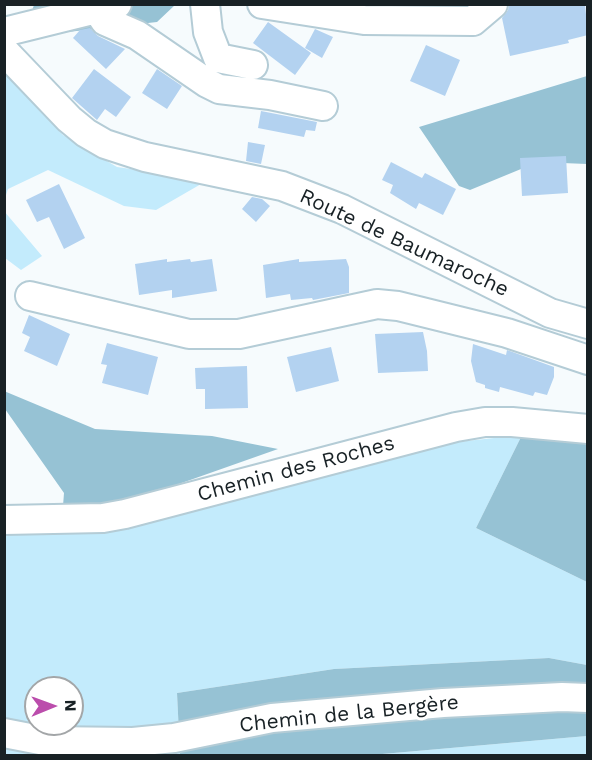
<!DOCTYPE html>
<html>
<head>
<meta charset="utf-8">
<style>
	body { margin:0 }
	#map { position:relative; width:592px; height:760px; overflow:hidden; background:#f6fbfd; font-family:"Work Sans",sans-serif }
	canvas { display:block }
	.frame { position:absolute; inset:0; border:6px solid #182125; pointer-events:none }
	.north { position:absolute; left:24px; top:676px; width:60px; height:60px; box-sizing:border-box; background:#fff; border:2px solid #a3a6a8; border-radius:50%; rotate:89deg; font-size:16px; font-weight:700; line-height:24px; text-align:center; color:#182125 }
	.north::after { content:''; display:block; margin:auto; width:21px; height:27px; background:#bb4dac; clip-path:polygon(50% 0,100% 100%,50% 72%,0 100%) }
</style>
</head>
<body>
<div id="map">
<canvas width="592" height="760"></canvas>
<div class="frame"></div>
<div class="north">N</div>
</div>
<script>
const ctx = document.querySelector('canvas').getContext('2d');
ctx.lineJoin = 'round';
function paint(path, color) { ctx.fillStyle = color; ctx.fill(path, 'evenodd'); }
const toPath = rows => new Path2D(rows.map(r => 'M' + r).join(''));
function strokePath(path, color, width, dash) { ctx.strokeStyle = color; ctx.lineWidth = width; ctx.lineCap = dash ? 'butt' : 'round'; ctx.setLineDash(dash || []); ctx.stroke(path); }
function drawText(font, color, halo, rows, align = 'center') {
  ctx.font = font + ' "Work Sans",sans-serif'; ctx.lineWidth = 6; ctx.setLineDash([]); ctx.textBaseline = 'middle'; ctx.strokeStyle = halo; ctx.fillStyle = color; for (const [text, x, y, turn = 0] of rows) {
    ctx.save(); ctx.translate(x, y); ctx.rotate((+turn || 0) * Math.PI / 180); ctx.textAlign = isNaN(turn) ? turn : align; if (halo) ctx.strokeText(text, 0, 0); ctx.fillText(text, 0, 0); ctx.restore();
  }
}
const green = toPath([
	[5,71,63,135,117,167,208,180,156,210,124,206,48,170,8,189,5,198],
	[4,211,42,256,21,270,5,258],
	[522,435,476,528,587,582,587,665,549,658,334,669,177,693,180,755,5,756,5,530,429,445],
	[36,688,72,688,72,724,36,724],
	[587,736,587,755,371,755]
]);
const forest = toPath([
	[34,5,175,5,157,22,23,37],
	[587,76,587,164,538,162,470,190,459,186,419,127],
	[4,391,95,429,212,436,278,449,125,503,63,506,64,493,5,409],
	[522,435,587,443,587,582,476,528],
	[549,658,587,665,587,736,371,755,180,755,177,693,334,669]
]);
const building = toPath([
	[585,4,588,35,568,40,569,43,510,56,502,18,508,10,509,5],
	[268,22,311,53,295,75,253,43],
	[90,28,98,36,125,49,106,69,73,38,80,30],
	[315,29,333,37,322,58,305,48],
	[426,45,460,60,445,96,410,81],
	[94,69,131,97,116,117,105,109,97,120,72,98],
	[157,69,182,86,167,109,142,93],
	[261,111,317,122,315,131,306,130,304,137,258,128],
	[248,142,265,145,261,164,246,161],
	[566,156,568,193,522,196,520,158],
	[391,162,422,178,425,173,456,189,443,215,419,203,416,209,390,193,393,185,382,180],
	[59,184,85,238,64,249,49,217,37,222,26,200],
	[252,197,262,199,270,206,256,222,242,209],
	[167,259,167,262,190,259,191,262,212,259,217,291,172,298,172,290,139,295,135,264],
	[299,259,299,262,346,259,349,267,349,293,313,300,312,298,291,300,290,294,266,298,263,265],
	[29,315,70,334,57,366,24,351,30,337,22,333],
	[423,332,427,351,428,371,378,373,375,334],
	[107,343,158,357,148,395,102,383,107,365,101,364],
	[473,344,506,355,507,350,554,367,554,377,547,395,535,392,533,396,500,387,499,392,485,388,485,385,476,382,471,361],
	[331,347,339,381,296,392,287,357],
	[247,366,248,408,205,409,205,389,196,389,195,368]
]);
const minor = toPath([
	[205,4,208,32,218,58,253,65],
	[262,4,364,20,473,21,493,4],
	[97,9,105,21,137,35,207,83,219,89,270,95,323,106],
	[4,32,117,4],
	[4,51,69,119,86,133,105,144,145,157,282,186,342,209,550,313,588,324],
	[30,296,189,334,239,334,377,304,398,306,507,333,588,360],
	[4,520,103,518,125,514,456,427,485,422,512,422,588,429],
	[4,733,45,741,133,742,174,738,272,718,443,703,562,697,588,698]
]);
const streetNames = [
	["Route de Baumaroche",404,243,25],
	["Chemin des Roches",296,469,-15],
	["Chemin de la Bergère",349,714,-6]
];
paint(green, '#c3ebfc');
paint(forest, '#96c2d4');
paint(building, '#b3d2f0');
strokePath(minor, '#b4ccd6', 32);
strokePath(minor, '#fff', 28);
drawText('21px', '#182125', '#fff', streetNames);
</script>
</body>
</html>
